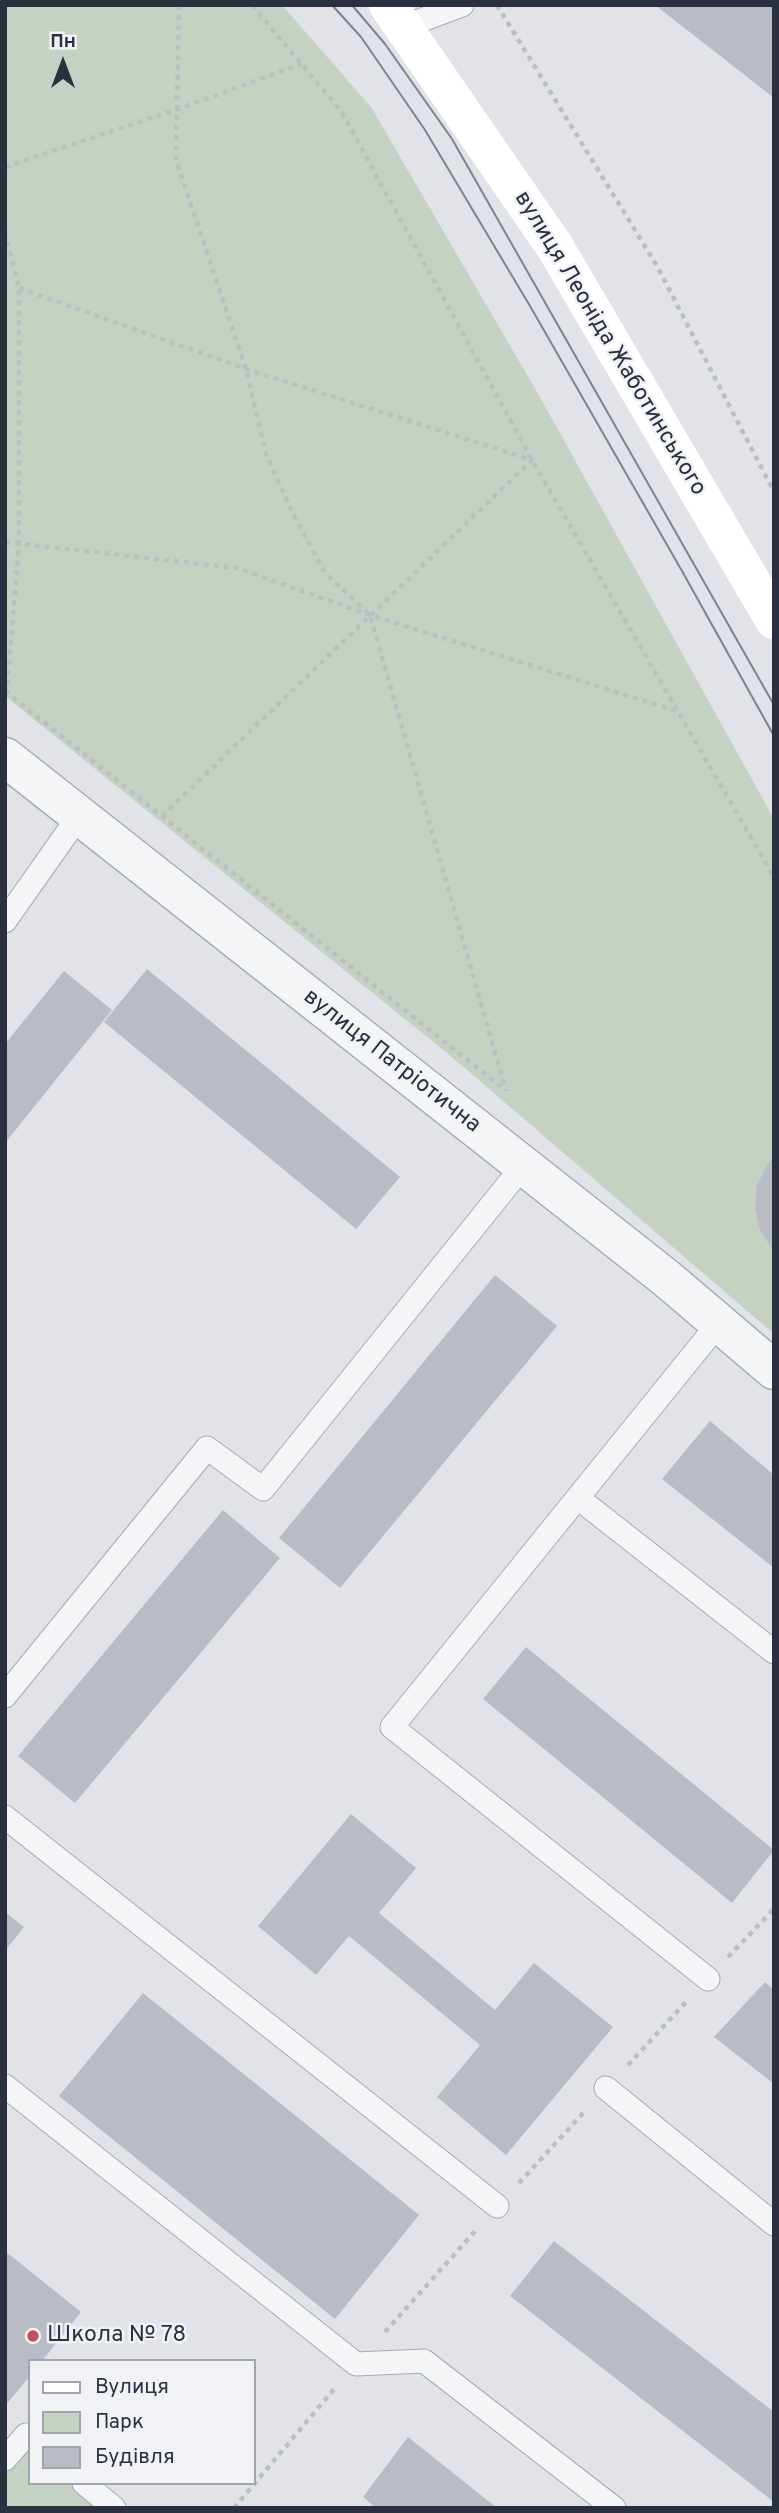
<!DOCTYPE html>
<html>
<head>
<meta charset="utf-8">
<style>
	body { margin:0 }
	#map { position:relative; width:779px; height:2513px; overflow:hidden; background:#e1e3e9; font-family:Overpass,sans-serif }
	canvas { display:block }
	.frame { position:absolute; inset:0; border:7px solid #2a303f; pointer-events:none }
	.legend { position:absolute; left:28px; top:2359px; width:228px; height:126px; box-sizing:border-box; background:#f1f2f6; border:2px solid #a1a4ad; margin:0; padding:9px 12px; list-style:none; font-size:21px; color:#2a303f }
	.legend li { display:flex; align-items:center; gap:14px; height:35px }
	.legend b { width:35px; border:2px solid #a1a4ad }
	.north { position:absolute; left:28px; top:28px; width:70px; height:70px; -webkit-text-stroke:5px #f1f2f6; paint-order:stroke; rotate:0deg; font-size:19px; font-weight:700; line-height:28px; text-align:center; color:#2a303f }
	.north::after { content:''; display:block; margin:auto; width:24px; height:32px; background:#2a303f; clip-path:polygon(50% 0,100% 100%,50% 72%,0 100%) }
</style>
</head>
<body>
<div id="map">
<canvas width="779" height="2513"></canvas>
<div class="frame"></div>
<ul class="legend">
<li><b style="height:9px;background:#fff"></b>Вулиця</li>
<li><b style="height:19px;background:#c5d2c3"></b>Парк</li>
<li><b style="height:19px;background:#b9bcc5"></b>Будівля</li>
</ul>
<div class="north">Пн</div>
</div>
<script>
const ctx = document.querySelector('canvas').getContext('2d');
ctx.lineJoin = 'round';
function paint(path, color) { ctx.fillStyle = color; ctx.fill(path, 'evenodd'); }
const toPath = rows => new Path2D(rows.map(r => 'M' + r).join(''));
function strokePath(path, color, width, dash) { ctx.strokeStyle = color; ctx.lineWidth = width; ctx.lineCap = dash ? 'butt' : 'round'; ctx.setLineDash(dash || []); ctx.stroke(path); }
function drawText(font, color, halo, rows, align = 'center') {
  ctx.font = font + ' Overpass,sans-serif'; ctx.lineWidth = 5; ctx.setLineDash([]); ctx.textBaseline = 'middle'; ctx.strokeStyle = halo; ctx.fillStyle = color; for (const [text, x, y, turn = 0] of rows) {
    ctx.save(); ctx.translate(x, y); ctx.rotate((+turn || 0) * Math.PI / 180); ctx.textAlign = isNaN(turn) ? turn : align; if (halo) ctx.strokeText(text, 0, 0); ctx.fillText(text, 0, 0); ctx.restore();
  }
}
const green = toPath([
	[5,5,282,5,371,107,540,397,774,819,774,1334,453,1058,5,696],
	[30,2438,30,2483,84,2483,114,2508,5,2508,5,2459]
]);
const building = toPath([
	[655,5,774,5,774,98],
	[147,969,400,1177,356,1229,104,1022],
	[64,971,112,1010,5,1143,5,1044],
	[774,1157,774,1252,760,1230,755,1208,757,1185,767,1165],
	[495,1275,557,1326,340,1588,279,1538],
	[710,1421,774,1475,774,1568,662,1479],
	[223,1510,280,1558,75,1803,18,1756],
	[526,1647,774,1850,732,1903,483,1699],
	[351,1814,416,1868,379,1913,495,2010,534,1963,613,2027,506,2155,437,2097,480,2045,349,1936,316,1975,258,1926],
	[5,1912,24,1927,5,1951],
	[765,1982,774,1990,774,2084,714,2037],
	[143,1993,419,2215,335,2319,59,2096],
	[554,2241,774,2412,774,2502,510,2296],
	[5,2251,81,2312,42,2361,30,2361,30,2376,5,2406],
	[408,2437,497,2508,376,2508,363,2497]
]);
const path = toPath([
	[179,5,176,160,246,369,266,454,293,514,325,573,370,615,506,1091],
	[252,5,341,111,532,460,774,877],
	[497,5,657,266,774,492],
	[5,167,178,109,301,64],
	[5,232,19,288,19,543,7,691],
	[19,288,246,369,532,460,162,816],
	[5,542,237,568,370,615,680,712],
	[5,691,505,1090],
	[728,1957,774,1909],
	[628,2065,686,2002],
	[519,2183,586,2110],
	[385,2332,477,2229],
	[234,2508,335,2388]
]);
const lane = toPath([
	[403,27,462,5],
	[5,921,79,816],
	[578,1498,774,1652],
	[5,1696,207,1448,263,1489,523,1166],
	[5,1817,497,2206],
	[708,1979,392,1727,719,1323],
	[5,2086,356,2364,424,2361,614,2508],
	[606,2088,774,2224],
	[5,2459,26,2435,30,2438],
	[84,2483,114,2508]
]);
const street = toPath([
	[5,757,666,1278,774,1370]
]);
const secondary = toPath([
	[388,5,555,247,774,620]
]);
const tram = toPath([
	[332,5,361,37,425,130,530,306,682,571,774,736],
	[352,5,385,44,452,139,774,705]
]);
const markers = [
	[33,2336,7,"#c64e55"]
];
const streetNames = [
	["вулиця Леоніда Жаботинського",609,344,59],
	["вулиця Патріотична",391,1062,38]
];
const poiNames = [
	["Школа № 78",47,2336]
];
paint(green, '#c5d2c3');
paint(building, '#b9bcc5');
strokePath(lane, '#a6aab3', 25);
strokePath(street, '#a6aab3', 41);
strokePath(path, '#bbbec3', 4.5, [5, 5]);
strokePath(lane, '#f4f5f7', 23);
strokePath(street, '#f4f5f7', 38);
strokePath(secondary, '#fff', 38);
strokePath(tram, '#7b8291', 2);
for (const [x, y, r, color] of markers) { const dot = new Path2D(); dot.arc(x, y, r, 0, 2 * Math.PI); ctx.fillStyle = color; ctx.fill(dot); strokePath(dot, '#f1f2f6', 2.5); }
drawText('23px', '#2a303f', '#f1f2f6', streetNames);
drawText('23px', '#2a303f', '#f1f2f6', poiNames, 'left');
</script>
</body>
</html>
